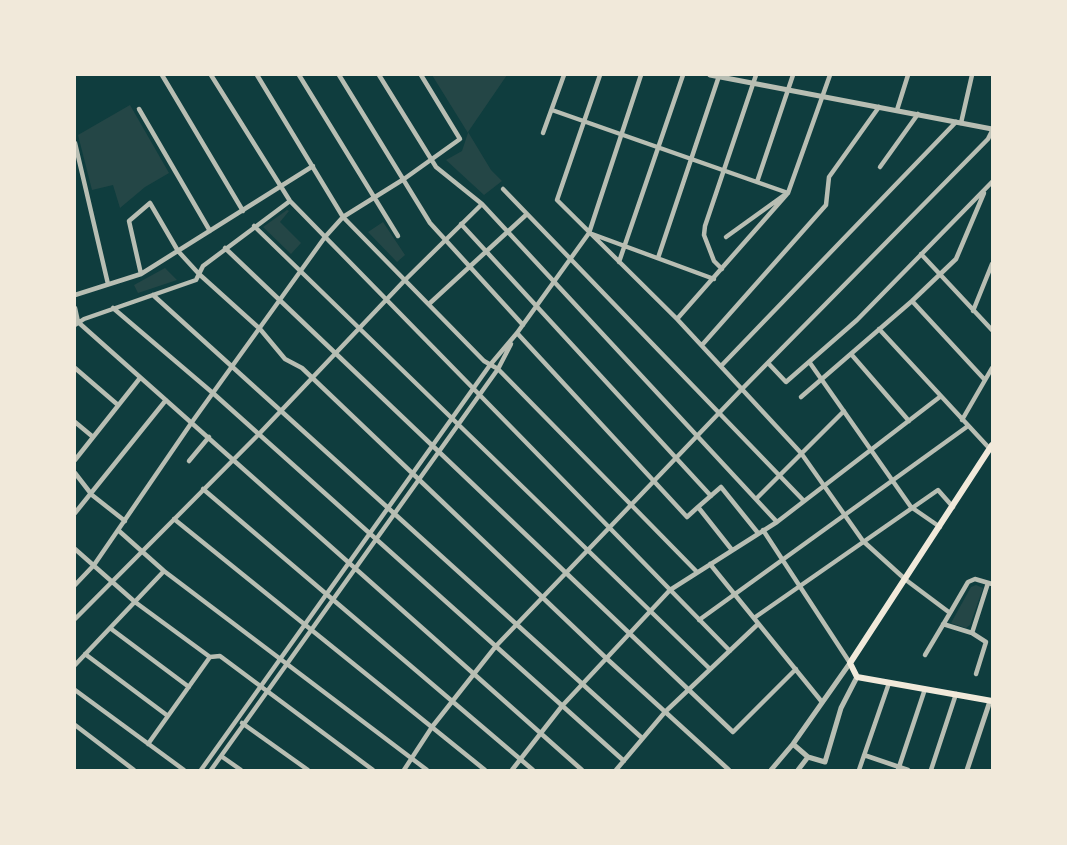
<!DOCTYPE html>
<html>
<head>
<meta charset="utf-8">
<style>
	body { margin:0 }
	#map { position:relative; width:1067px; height:845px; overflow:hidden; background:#0f3d3e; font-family:"Sofia Sans Condensed",sans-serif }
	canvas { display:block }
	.frame { position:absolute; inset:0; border:76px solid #f1e9da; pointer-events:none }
</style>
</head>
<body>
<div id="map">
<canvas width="1067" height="845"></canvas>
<div class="frame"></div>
</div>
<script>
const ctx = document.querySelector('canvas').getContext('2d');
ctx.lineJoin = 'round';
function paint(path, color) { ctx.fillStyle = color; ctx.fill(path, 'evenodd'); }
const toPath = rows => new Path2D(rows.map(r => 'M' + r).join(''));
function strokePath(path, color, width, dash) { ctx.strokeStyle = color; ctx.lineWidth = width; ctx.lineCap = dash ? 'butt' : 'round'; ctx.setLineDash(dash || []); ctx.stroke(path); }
const green = toPath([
	[432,75,507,75,468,132,491,170,502,181,484,195,446,160,462,151,468,133],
	[130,105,169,173,145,187,120,208,113,185,92,190,78,135],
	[287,210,289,211,280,222,301,243,291,254,263,227],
	[383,222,405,255,397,262,368,232],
	[165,268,177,280,138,293,134,285],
	[976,585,983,588,970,625,966,628,951,623,971,587]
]);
const minor = toPath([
	[162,75,243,211],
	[211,75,290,201,730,651],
	[257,75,343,217,484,361,498,369,697,572],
	[299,75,398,236],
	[339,75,430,223,523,325],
	[379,75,436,167,482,204,777,522],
	[600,75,557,200,677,319,801,453,863,541,906,580,950,613,968,582,975,579,992,584],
	[139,109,210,231],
	[552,110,788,193],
	[897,110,908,75],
	[961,123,972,75],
	[543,133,564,75],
	[75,143,108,284],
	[880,167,918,114],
	[757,182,793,75],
	[503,189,804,501],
	[461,224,711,496],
	[254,226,710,669],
	[592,234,714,279],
	[726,237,783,196],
	[225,248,733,732,796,669],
	[921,254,992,330],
	[658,258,719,76],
	[619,262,683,75],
	[722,269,714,261,704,235,705,226,756,75],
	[141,274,129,221,150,203,178,251,199,274,260,329,285,359,302,368,606,658,729,770],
	[75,295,141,274,313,166],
	[153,295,642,738],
	[912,301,985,380],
	[429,304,527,214],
	[75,308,78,322,582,770],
	[113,308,214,394,624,761],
	[973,311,992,264],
	[677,319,788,193,830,75],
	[75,325,84,319,196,280,203,266,290,201],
	[879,329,990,449],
	[517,333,687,517,698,507],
	[702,345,826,205,829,177,879,107],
	[851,354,909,421],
	[768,363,786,382,857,320,992,182],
	[810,363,911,507,940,527],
	[721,366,956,122],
	[75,368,118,405],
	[801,397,912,301,956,259,984,193],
	[962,420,992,368],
	[75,422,93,437],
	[75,460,140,378],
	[189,461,209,437],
	[75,473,92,495,125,521],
	[203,489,533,770],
	[756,499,844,411],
	[75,513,166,400],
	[174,519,485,770],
	[118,530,164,571,427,770],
	[763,530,850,663],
	[75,549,135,602,210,657],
	[732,550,698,507,721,487,758,533],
	[710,564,822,702],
	[75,585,94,565,192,422,325,237,343,217,404,179,460,139,421,75],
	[754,618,938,490,953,507],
	[75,619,259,434,405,280,482,204],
	[699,620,968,426],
	[943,624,972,633,986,642,976,674],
	[110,628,189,687],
	[972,633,988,583],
	[85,654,168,716],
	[925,655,950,613],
	[210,657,220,656,373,770],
	[75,665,164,571],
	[75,690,184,770],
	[242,723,308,770],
	[75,725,134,770],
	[148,744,210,657],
	[864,755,908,770],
	[221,756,241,770],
	[201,770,490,365,517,333,589,233,641,75],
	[211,770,498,369,511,344],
	[404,770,432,727,496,646,742,389,988,139,992,131],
	[512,770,562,706,670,590,777,522,941,396],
	[616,770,665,712,758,624],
	[859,770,889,683],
	[898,770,925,689],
	[931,770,956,694]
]);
const tertiary = toPath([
	[710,75,992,129],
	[793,744,808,757,825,762,841,708,857,677],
	[771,770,793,744,850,663],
	[798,770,808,757],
	[967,770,990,701]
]);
const secondary = toPath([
	[992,445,850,663,857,677,992,701]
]);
paint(green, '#244646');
strokePath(minor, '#b8beb3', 4.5);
strokePath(tertiary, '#b8beb3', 5);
strokePath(secondary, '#f1e9da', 6);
</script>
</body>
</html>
